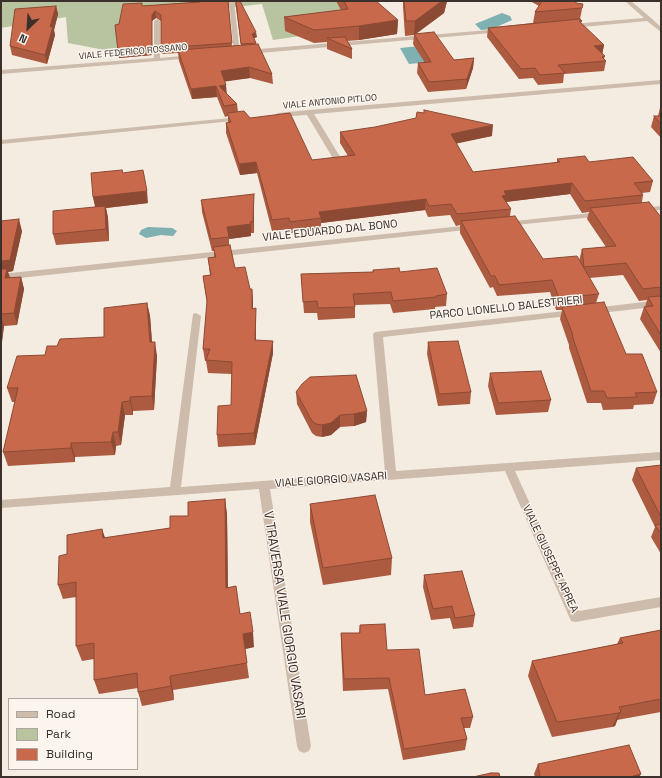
<!DOCTYPE html>
<html>
<head>
<meta charset="utf-8">
<style>
	body { margin:0 }
	#map { position:relative; width:662px; height:778px; overflow:hidden; background:#f4ebe1; font-family:"Space Grotesk",sans-serif }
	canvas { display:block }
	.frame { position:absolute; inset:0; border:2px solid #3b302b; pointer-events:none }
	.legend { position:absolute; left:8px; top:698px; width:130px; height:72px; box-sizing:border-box; background:#fbf5ee; border:1px solid #aea6a0; margin:0; padding:5px 7px; list-style:none; font-size:12px; color:#3b302b }
	.legend li { display:flex; align-items:center; gap:8px; height:20px }
	.legend b { width:20px; border:1px solid #aea6a0 }
	.north { position:absolute; left:8px; top:8px; width:40px; height:40px; -webkit-text-stroke:3px #fbf5ee; paint-order:stroke; rotate:205deg; font-size:11px; font-weight:700; line-height:16px; text-align:center; color:#3b302b }
	.north::after { content:''; display:block; margin:auto; width:14px; height:18px; background:#3b302b; clip-path:polygon(50% 0,100% 100%,50% 72%,0 100%) }
</style>
</head>
<body>
<div id="map">
<canvas width="662" height="778"></canvas>
<div class="frame"></div>
<ul class="legend">
<li><b style="height:5px;background:#cdbbac"></b>Road</li>
<li><b style="height:11px;background:#b8c4a0"></b>Park</li>
<li><b style="height:11px;background:#c8694b"></b>Building</li>
</ul>
<div class="north">N</div>
</div>
<script>
const ctx = document.querySelector('canvas').getContext('2d');
ctx.lineJoin = 'round';
function paint(path, color) { ctx.fillStyle = color; ctx.fill(path, 'evenodd'); }
const toPath = rows => new Path2D(rows.map(r => 'M' + r).join(''));
function strokePath(path, color, width, dash) { ctx.strokeStyle = color; ctx.lineWidth = width; ctx.lineCap = dash ? 'butt' : 'round'; ctx.setLineDash(dash || []); ctx.stroke(path); }
function drawText(font, color, halo, rows, align = 'center') {
  ctx.font = font + ' "Space Grotesk",sans-serif'; ctx.lineWidth = 3; ctx.setLineDash([]); ctx.textBaseline = 'middle'; ctx.strokeStyle = halo; ctx.fillStyle = color; for (const [text, x, y, turn = 0] of rows) {
    ctx.save(); ctx.translate(x, y); ctx.rotate((+turn || 0) * Math.PI / 180); ctx.textAlign = isNaN(turn) ? turn : align; if (halo) ctx.strokeText(text, 0, 0); ctx.fillText(text, 0, 0); ctx.restore();
  }
}
const green = toPath([
	[1,1,340,1,356,28,273,40,262,4,145,17,120,53,68,43,66,17,1,28]
]);
const water = toPath([
	[502,13,510,16,512,20,492,29,481,30,475,24],
	[420,46,429,62,409,64,400,48],
	[148,227,172,228,177,231,173,236,161,235,146,238,139,234,141,230]
]);
const street = toPath([
	[229,1,234,2,240,53,237,55,234,53,229,1],
	[625,1,631,1,651,18,661,27,661,32,647,21,571,28,568,26,571,24,644,18,625,1],
	[157,19,160,21,160,58,192,55,195,57,194,58,1,74,1,70,154,58,154,21,157,19],
	[501,29,504,31,503,32,248,54,245,52,248,50,501,29],
	[661,80,661,84,314,114,342,160,338,162,334,160,307,115,278,117,275,115,278,113,309,110,661,80],
	[241,117,245,119,243,120,1,144,1,140,241,117],
	[661,206,661,210,641,212,637,210,641,208,661,206],
	[601,212,604,212,604,216,506,226,502,224,506,222,601,212],
	[472,225,475,225,476,227,475,229,1,280,1,274,472,225],
	[661,300,661,306,593,314,588,311,593,308,661,300],
	[574,310,579,313,577,315,383,337,396,471,661,452,661,460,515,471,579,611,661,597,661,607,575,622,571,621,505,471,270,489,311,746,309,751,304,753,299,751,297,746,259,489,1,508,1,500,170,487,193,314,196,313,201,316,181,487,385,472,373,334,375,332,574,310]
]);
const wall = toPath([
	[199,1,228,1,232,46,241,45,235,1,257,37,254,38,256,44,272,74,273,84,250,78,224,81,226,93,237,104,238,112,250,118,312,160,348,156,340,143,340,132,492,136,456,143,473,172,557,163,557,159,589,162,653,181,650,192,642,193,643,195,642,202,661,217,661,353,640,319,644,307,645,307,647,300,639,301,623,275,589,278,599,294,596,303,626,354,657,392,653,404,634,405,633,409,603,410,601,403,587,403,569,348,569,345,560,319,562,310,556,310,550,292,497,296,493,287,490,288,460,233,460,225,456,226,450,215,428,217,425,210,321,223,321,230,291,233,290,229,272,231,257,173,240,175,226,133,226,123,228,122,228,116,225,117,217,97,192,99,179,61,178,53,162,54,161,48,161,21,156,18,152,21,152,55,119,58,142,3,142,6,200,2],
	[570,194,582,213,589,212,587,219,606,247,582,249,579,261,543,259,510,216,511,209,506,202],
	[336,1,376,1,398,20,397,34,359,40,347,41,352,49,352,59,327,49,327,42,314,43,285,31,284,17,341,10],
	[403,1,447,1,444,13,416,34,454,60,474,58,473,68,466,89,428,92,417,73,418,63,425,63,413,44,414,35,405,36,403,7],
	[530,1,575,1,576,3,583,4,580,19,582,21,581,23,604,45,602,54,605,56,604,59,606,61,604,71,564,74,563,83,538,85,533,78,519,79,487,37,488,28,533,23,535,12,539,6],
	[56,6,58,14,54,30,55,35,47,64,12,55,10,46],
	[660,108,661,108,661,138,651,127,654,116,658,116],
	[123,173,148,203,106,208,108,218,109,241,56,245,53,234,95,207,93,197],
	[201,200,254,206,254,233,251,233,251,236,229,239,229,245,235,268,250,289,252,289,253,309,256,321,256,340,273,353,255,445,218,447,217,435,231,405,232,374,208,373,206,361,205,361,203,349,207,303,203,276,210,275,208,258,214,257,214,251,212,251,202,212],
	[1,221,22,231,13,271,8,272,10,278,21,277,24,289,17,325,4,326,1,349],
	[373,270,400,272,447,294,446,306,435,307,435,309,393,313,390,304,355,305,355,318,318,320,317,313,304,313,301,274,373,272],
	[147,303,150,316,152,342,157,356,154,410,133,411,133,415,125,415,121,445,116,446,115,455,75,457,75,462,8,466,3,452,15,402,12,402,7,388,45,355,57,346,104,337],
	[428,342,471,392,470,404,438,406,427,354],
	[490,373,551,400,548,412,496,415,488,386],
	[296,392,367,411,366,422,354,426,340,427,331,435,322,437,316,436,312,433,297,404],
	[661,465,661,554,651,537,655,527,632,480,636,468],
	[225,499,227,515,228,588,240,614,254,647,245,649,249,678,173,690,174,700,142,706,138,692,138,688,99,694,94,680,94,659,82,661,76,646,76,597,63,599,58,585,67,554,102,529,105,538,170,528,188,516],
	[310,504,392,558,391,575,323,585,310,522],
	[424,575,475,615,473,627,453,629,450,618,431,620,423,587],
	[360,625,387,650,425,695,473,717,470,728,464,728,467,739,465,750,403,760,388,689,343,691,341,645,341,633,359,633],
	[661,630,661,712,617,720,615,726,612,727,552,737,528,676,532,661,617,644,620,638],
	[538,764,641,774,639,777,535,777,534,774]
]);
const shadedWall = toPath([
	[442,1,447,1,444,13,414,35,415,21],
	[56,6,58,14,54,30,55,35,47,64,45,55,50,27],
	[155,11,156,18,152,21,152,55,119,58,118,51],
	[398,20,397,34,359,40,359,26],
	[256,32,257,37,252,39,252,34],
	[604,45,602,55,594,46],
	[474,58,473,68,466,89,467,79],
	[249,67,250,78,222,82,221,71],
	[226,85,227,96,219,86],
	[216,86,217,97,192,99,191,89],
	[493,125,492,136,450,145,451,134],
	[256,162,257,173,240,175,239,164],
	[572,183,570,194,505,202,502,196,504,191],
	[147,191,148,203,106,208,108,218,109,241,106,229,96,209,93,197],
	[254,194,254,233,253,221],
	[426,199,425,210,321,223,321,218,319,212],
	[19,219,22,231,13,271,8,272,11,280,9,290,1,274,1,261],
	[251,224,251,236,229,239,227,227],
	[21,277,24,289,17,325,14,313],
	[252,289,253,301,253,321,252,309],
	[147,303,150,316,153,356,150,342],
	[256,308,256,352,255,340],
	[1,316,4,326,1,349],
	[273,341,273,353,255,445,254,433],
	[155,342,157,356,154,410,152,396],
	[130,397,133,411,133,415,130,401],
	[122,402,125,415,121,445,118,432],
	[367,411,366,422,354,426,354,414],
	[340,415,340,427,331,435,322,437,322,425],
	[113,432,116,446,115,455,111,442],
	[71,443,75,457,75,462,71,448],
	[225,499,227,515,228,603,226,588],
	[102,529,107,544,103,538],
	[253,632,254,647,245,649,243,634],
	[170,676,173,690,174,700,171,686],
	[621,711,615,726,612,727,619,713],
	[641,774,639,777,633,777,633,776]
]);
const building = toPath([
	[200,1,228,1,232,43,161,48,161,15,155,11,152,15,152,48,118,51,115,25,119,24,123,4,142,3,142,6,200,2,200,1],
	[236,1,240,1,256,32,252,34,256,43,241,44,236,1],
	[344,1,376,1,398,20,359,26,314,30,284,17,348,9,344,1],
	[404,1,442,1,415,21,406,21,404,1],
	[542,1,575,1,576,3,583,4,582,8,535,12,542,1],
	[56,6,50,27,53,26,45,55,10,46,15,9,56,6],
	[580,19,582,21,579,21,604,45,594,46,605,56,602,57,606,61,558,65,565,73,540,75,535,68,521,69,488,28,580,19],
	[434,32,454,60,474,58,467,79,429,82,418,63,431,62,414,34,434,32],
	[345,37,352,49,327,38,345,37],
	[258,44,272,74,249,67,221,71,226,85,219,86,237,104,224,106,216,86,191,89,178,50,258,44],
	[424,110,493,125,451,134,473,172,560,162,557,159,585,156,589,162,633,157,653,181,634,183,643,195,585,201,572,183,504,191,506,195,502,196,511,209,457,214,451,204,429,206,426,199,319,212,321,218,290,222,289,218,272,220,256,162,239,164,226,123,231,122,227,113,244,111,250,118,290,113,312,160,355,155,340,132,375,127,416,118,417,112,424,113,424,110],
	[654,116,661,116,661,124,654,116],
	[122,170,123,173,143,170,147,191,93,197,91,173,122,170],
	[254,194,253,221,250,222,251,224,227,227,229,237,211,239,201,200,254,194],
	[649,202,661,217,661,287,643,289,626,263,584,267,582,249,616,246,590,208,649,202],
	[105,206,106,229,53,234,53,211,105,206],
	[515,216,543,259,577,256,599,294,559,298,552,280,499,285,495,276,491,276,461,221,515,216],
	[19,219,10,260,1,261,1,221,19,219],
	[230,245,235,268,245,267,250,289,252,289,252,309,256,308,255,340,273,341,254,433,217,435,218,406,231,405,232,362,206,360,210,349,203,349,207,301,203,276,211,275,208,258,216,257,213,247,230,245],
	[399,268,400,272,437,268,447,294,436,296,436,297,393,301,391,292,353,294,355,307,318,308,317,301,303,302,301,274,373,272,373,270,399,268],
	[1,269,7,269,5,278,21,277,14,313,1,314,1,269],
	[661,296,661,335,644,307,653,306,648,297,661,296],
	[604,302,626,354,642,354,657,392,635,393,637,397,607,398,604,391,591,391,572,335,573,335,562,307,604,302],
	[147,303,150,342,155,342,152,396,130,397,130,401,122,402,118,432,113,432,111,442,71,443,71,448,3,452,18,388,7,388,17,356,45,355,47,346,57,346,60,339,104,337,104,308,147,303],
	[458,341,471,392,439,394,428,342,458,341],
	[541,371,551,400,498,403,490,373,541,371],
	[356,375,367,411,354,414,340,415,331,423,322,425,316,424,312,421,296,392,302,384,310,377,356,375],
	[661,465,661,517,636,468,661,465],
	[375,495,392,558,323,568,310,504,375,495],
	[225,499,226,588,236,586,240,614,250,612,253,632,243,634,247,663,170,676,171,686,138,692,137,673,94,680,94,643,76,646,76,582,58,585,59,556,67,554,67,535,102,529,103,538,170,528,170,516,188,516,188,502,225,499],
	[661,524,661,534,655,525,661,524],
	[462,571,475,615,455,618,452,606,433,609,424,575,462,571],
	[385,624,387,650,419,649,425,695,465,689,473,717,461,718,467,739,404,749,389,678,344,679,341,633,360,633,360,625,385,624],
	[661,630,661,699,619,707,621,711,619,713,557,722,532,661,623,643,620,638,661,630],
	[629,745,641,774,633,776,633,777,540,777,538,764,629,745],
	[491,773,499,773,500,777,473,777,491,773]
]);
const farStreetnames = [
	["VIALE FEDERICO ROSSANO",133,52,-5],
	["VIALE ANTONIO PITLOO",330,102,-5]
];
const streetNames = [
	["VIALE EDUARDO DAL BONO",330,231,-6],
	["PARCO LIONELLO BALESTRIERI",506,308,-6],
	["VIALE GIORGIO VASARI",331,480,-4],
	["VIALE GIUSEPPE APREA",550,559,65]
];
const nearStreetnames = [
	["V TRAVERSA VIALE GIORGIO VASARI",284,615,81]
];
paint(green, '#b8c4a0');
paint(water, '#7fb0b2');
paint(street, '#cdbbac');
paint(wall, '#ac5a40');
paint(shadedWall, '#8c4a34');
paint(building, '#c8694b');
strokePath(building, '#8c4a34', 1);
drawText('9px', '#3b302b', '#fbf5ee', farStreetnames);
drawText('11px', '#3b302b', '#fbf5ee', streetNames);
drawText('13px', '#3b302b', '#fbf5ee', nearStreetnames);
</script>
</body>
</html>
